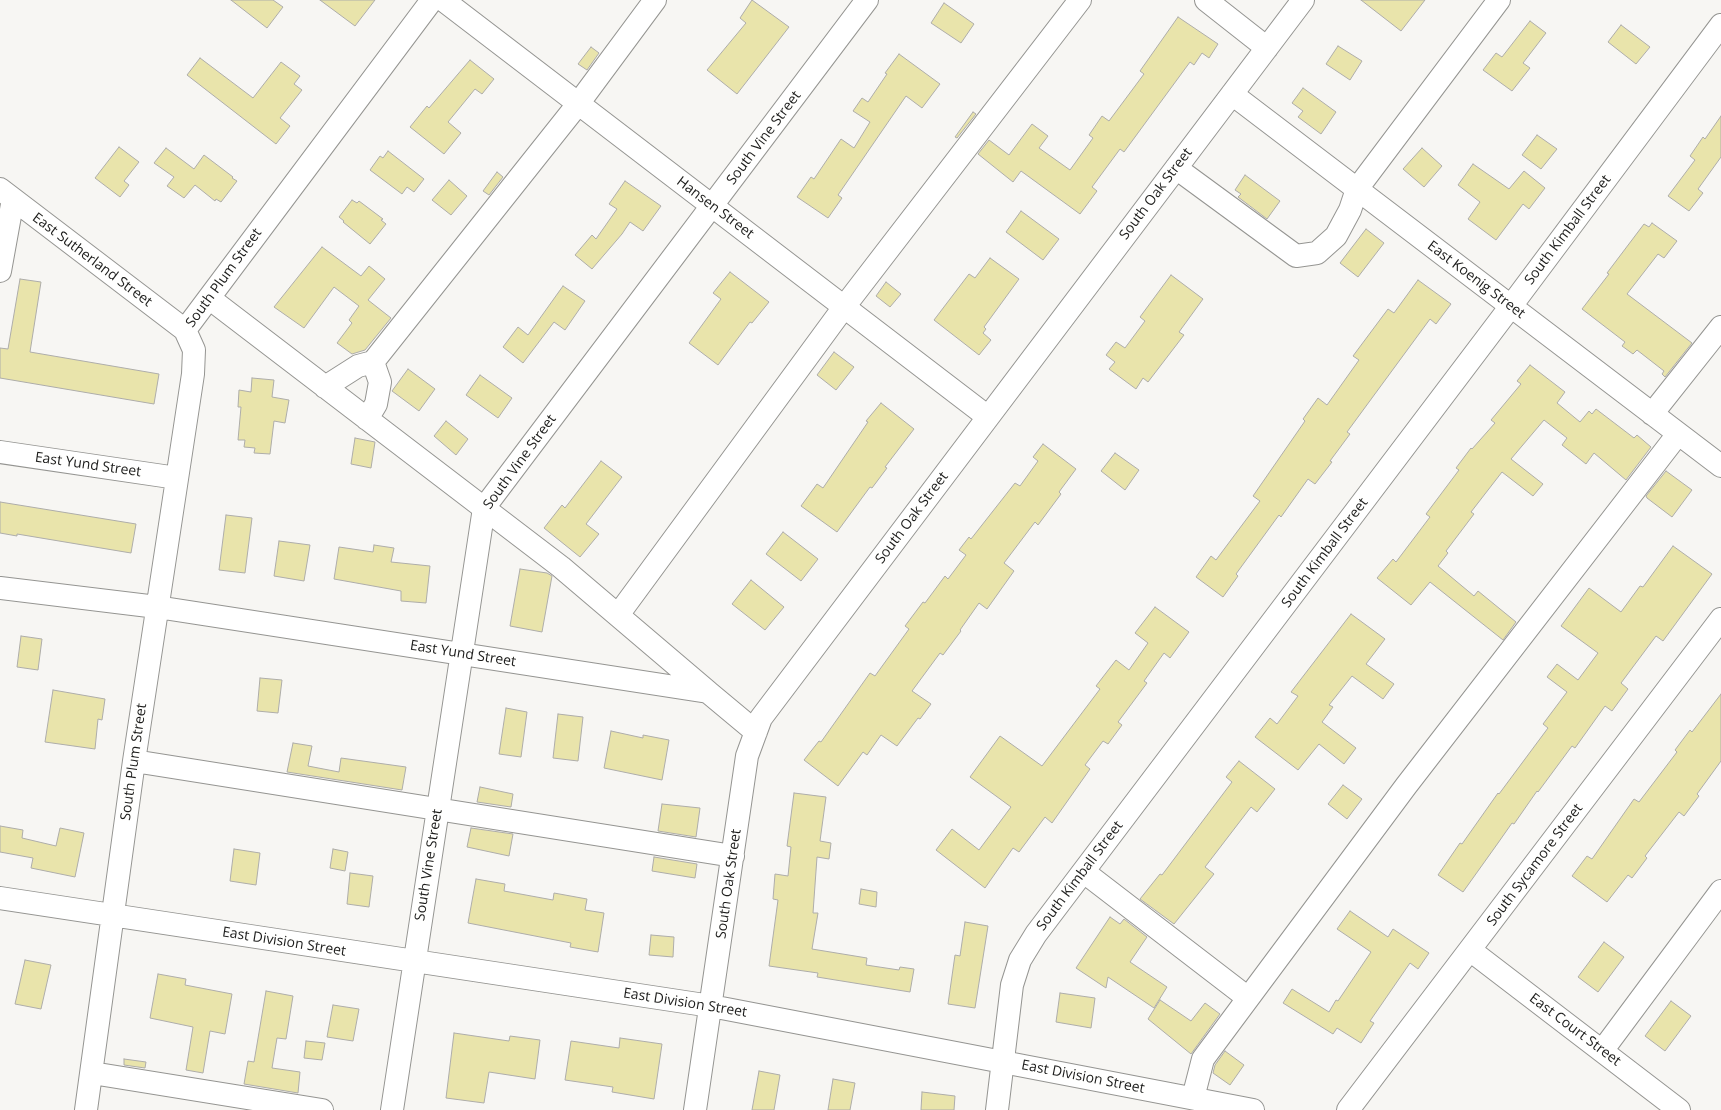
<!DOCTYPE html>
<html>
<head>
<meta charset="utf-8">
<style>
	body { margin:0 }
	canvas { display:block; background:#f7f6f3 }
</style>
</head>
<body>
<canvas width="1721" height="1110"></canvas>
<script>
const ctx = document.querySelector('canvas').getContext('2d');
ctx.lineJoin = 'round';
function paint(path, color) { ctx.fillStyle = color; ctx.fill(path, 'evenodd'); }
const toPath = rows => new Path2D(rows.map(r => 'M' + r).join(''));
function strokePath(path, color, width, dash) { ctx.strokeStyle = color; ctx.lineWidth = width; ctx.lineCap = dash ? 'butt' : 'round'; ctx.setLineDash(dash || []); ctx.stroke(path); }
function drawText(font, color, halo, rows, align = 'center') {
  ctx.font = font + ' "Open Sans",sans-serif'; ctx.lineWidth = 4; ctx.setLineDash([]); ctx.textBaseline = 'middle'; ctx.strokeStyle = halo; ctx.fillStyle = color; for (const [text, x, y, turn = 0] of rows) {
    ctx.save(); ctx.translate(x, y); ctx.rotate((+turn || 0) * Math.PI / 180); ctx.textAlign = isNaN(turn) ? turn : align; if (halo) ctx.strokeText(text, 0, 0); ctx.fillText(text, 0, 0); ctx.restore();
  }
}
const building = toPath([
	[231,0,273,0,283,7,267,28,231,0],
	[320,0,375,0,355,26,320,0],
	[752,0,789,27,737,94,707,70,746,23,740,18,752,0],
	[1361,0,1425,0,1401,31,1361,0],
	[944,3,974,24,961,43,931,23,944,3],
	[1178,17,1218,44,1209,58,1202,53,1194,65,1190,62,1124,152,1120,149,1092,187,1097,191,1080,214,1021,171,1013,182,978,154,989,140,1009,155,1032,124,1048,136,1039,148,1070,170,1093,138,1089,135,1102,116,1109,121,1144,74,1140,71,1178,17],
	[1530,21,1546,33,1523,63,1530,68,1512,91,1483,70,1496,53,1502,57,1530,21],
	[1621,25,1650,47,1636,64,1608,42,1621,25],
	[1338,46,1362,61,1350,80,1326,64,1338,46],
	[591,47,599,53,587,70,578,64,591,47],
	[899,54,940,84,922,108,906,96,838,195,842,198,828,218,797,197,811,177,814,179,841,139,854,148,870,122,853,111,862,98,868,102,887,74,885,73,899,54],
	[200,58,253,98,281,62,300,76,294,84,302,90,280,118,290,126,276,144,187,75,200,58],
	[470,60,494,79,482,94,475,89,448,122,461,133,444,154,410,127,427,106,429,108,470,60],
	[1303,88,1336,112,1321,134,1298,117,1303,111,1292,103,1303,88],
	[973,112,976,114,957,138,955,137,973,112],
	[1721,116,1721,157,1698,189,1703,193,1689,211,1668,196,1695,160,1690,156,1703,137,1705,139,1721,116],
	[1537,135,1557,149,1541,169,1522,155,1537,135],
	[119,147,139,162,124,181,129,185,120,197,95,178,119,147],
	[166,148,194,169,204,155,233,177,232,178,237,181,221,202,216,199,215,201,195,185,184,198,167,186,174,177,154,163,166,148],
	[1422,148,1442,166,1424,187,1403,169,1422,148],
	[388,151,424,179,414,192,407,187,402,194,370,170,380,156,383,158,388,151],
	[1473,164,1509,189,1524,171,1545,188,1529,209,1523,204,1496,240,1468,219,1480,202,1458,185,1473,164],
	[497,172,503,177,489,195,483,191,497,172],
	[1245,175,1280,201,1267,219,1238,197,1241,194,1235,190,1245,175],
	[449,180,467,196,451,215,432,200,449,180],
	[625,181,661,206,643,231,630,222,622,234,592,269,575,255,592,235,596,239,617,209,609,204,625,181],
	[352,200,357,203,359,201,383,219,381,220,386,224,370,244,343,222,344,221,339,217,352,200],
	[1021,211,1059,239,1043,260,1006,232,1021,211],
	[1652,223,1677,241,1664,258,1658,254,1627,294,1692,343,1665,377,1662,374,1664,371,1637,350,1633,354,1622,346,1625,342,1582,309,1609,274,1607,273,1644,224,1649,227,1652,223],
	[1366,229,1384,243,1358,277,1340,263,1366,229],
	[322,247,361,276,369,266,385,279,368,300,391,318,365,350,352,354,337,343,352,323,349,320,359,306,334,287,304,328,274,307,322,247],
	[990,258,1019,279,984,327,986,329,983,333,991,340,979,355,934,320,969,274,975,278,990,258],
	[730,272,769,302,752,323,750,322,718,365,689,343,721,299,713,293,730,272],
	[1171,275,1203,299,1179,332,1184,335,1148,382,1143,378,1136,389,1109,369,1115,362,1106,355,1116,342,1125,348,1145,321,1140,317,1171,275],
	[20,279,41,282,30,352,159,374,154,404,0,378,0,348,8,349,20,279],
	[1418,280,1451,304,1436,324,1430,319,1347,432,1350,434,1330,461,1332,462,1315,484,1308,479,1281,517,1279,515,1236,574,1238,576,1223,597,1196,577,1211,556,1216,560,1260,501,1253,496,1305,421,1303,419,1318,398,1327,405,1359,360,1353,356,1388,309,1394,313,1418,280],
	[886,282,901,294,890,307,876,296,886,282],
	[563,286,585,301,565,330,554,322,523,363,503,347,518,327,528,335,563,286],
	[834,352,854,367,836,390,817,375,834,352],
	[1530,365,1565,392,1557,403,1580,422,1589,411,1592,414,1596,409,1634,438,1637,435,1651,447,1626,480,1594,453,1586,464,1562,445,1567,438,1544,420,1511,459,1543,484,1533,496,1502,472,1471,512,1474,514,1446,551,1448,553,1438,566,1474,596,1478,591,1516,622,1503,640,1430,582,1411,605,1377,578,1393,559,1396,562,1430,517,1426,514,1459,470,1456,468,1471,448,1472,449,1495,423,1491,420,1521,384,1517,381,1530,365],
	[408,369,435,389,419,411,392,391,408,369],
	[480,375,512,398,498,418,466,395,480,375],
	[252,378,274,380,272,397,289,400,285,423,274,421,270,454,254,453,255,448,244,447,245,440,238,440,241,407,238,407,239,390,251,392,252,378],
	[881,403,914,429,885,467,887,468,872,488,870,487,837,532,801,506,817,484,823,488,868,422,866,421,881,403],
	[446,421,468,439,456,455,434,436,446,421],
	[355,438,375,442,371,468,351,464,355,438],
	[1043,444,1076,469,1059,492,1061,494,1038,525,1035,522,1004,563,1014,571,987,609,979,603,960,630,961,631,943,655,940,653,912,691,931,704,920,719,918,718,897,746,881,735,867,755,863,752,838,786,804,760,819,741,821,742,870,673,875,676,909,629,905,626,923,602,925,603,945,576,948,579,966,555,959,550,969,537,971,539,1015,483,1020,486,1038,461,1033,457,1043,444],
	[1115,453,1139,470,1125,490,1101,471,1115,453],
	[601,461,622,477,586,524,599,534,580,557,544,528,562,505,565,508,601,461],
	[1666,471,1692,490,1672,517,1647,498,1646,496,1666,471],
	[0,502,136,524,131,553,17,534,17,536,0,533,0,502],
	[226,515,252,518,245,573,219,570,226,515],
	[783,532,818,559,801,581,766,554,783,532],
	[279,541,310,545,304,581,274,576,279,541],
	[374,545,394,548,391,562,430,566,426,603,401,601,401,591,334,579,339,547,373,552,374,545],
	[1673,546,1712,574,1663,641,1656,636,1621,683,1628,689,1612,711,1605,706,1575,748,1572,746,1538,792,1537,791,1514,824,1512,823,1498,843,1463,892,1438,875,1460,843,1462,844,1498,793,1499,794,1548,728,1543,724,1567,692,1547,677,1557,664,1578,680,1598,653,1561,626,1589,588,1621,612,1640,586,1643,587,1673,546],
	[520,569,547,573,552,576,542,632,510,626,520,569],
	[751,580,784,607,765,630,732,604,751,580],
	[1155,607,1189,632,1170,658,1164,653,1144,681,1147,683,1118,722,1122,725,1108,744,1103,741,1085,765,1090,769,1052,823,1045,817,1019,852,1013,848,985,888,936,850,952,829,979,850,1011,807,970,777,1000,736,1042,766,1100,689,1096,686,1116,660,1129,670,1148,643,1135,633,1155,607],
	[1351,614,1385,639,1366,664,1394,684,1383,699,1352,676,1329,705,1333,707,1322,722,1356,748,1344,764,1319,744,1298,770,1255,737,1270,718,1277,724,1298,696,1291,692,1351,614],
	[21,636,42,639,38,670,17,667,21,636],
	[260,678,282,680,278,713,257,711,260,678],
	[53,690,105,699,102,720,98,719,95,749,45,742,53,690],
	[1721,694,1721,761,1697,794,1699,796,1684,816,1679,812,1645,856,1647,858,1632,878,1628,875,1607,902,1572,876,1587,856,1592,859,1634,799,1639,802,1677,752,1675,750,1690,730,1692,732,1721,694],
	[506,708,527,712,521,757,499,754,506,708],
	[558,714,583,717,578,761,553,758,558,714],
	[611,731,643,738,643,735,669,740,662,780,604,768,611,731],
	[293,743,312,746,308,766,339,772,341,758,406,767,402,790,287,772,293,743],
	[1239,761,1275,789,1257,812,1251,807,1205,867,1214,874,1174,924,1140,899,1160,874,1162,875,1232,782,1226,777,1239,761],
	[1343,785,1362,799,1347,819,1328,804,1343,785],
	[480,787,513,794,511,807,477,802,480,787],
	[794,793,826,797,820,841,831,843,829,859,817,857,813,913,818,913,812,949,867,958,866,965,899,970,900,967,914,969,910,992,817,977,818,973,769,966,778,900,773,899,775,874,788,876,791,847,787,846,794,793],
	[662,804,700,808,696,837,658,831,662,804],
	[0,826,23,830,22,838,56,846,60,828,84,833,75,877,31,868,33,858,0,852,0,826],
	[471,828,513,834,509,856,467,847,471,828],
	[234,849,260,853,256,885,230,881,234,849],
	[333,849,348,852,345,871,330,868,333,849],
	[654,857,697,864,695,878,652,871,654,857],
	[350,873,373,876,369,907,347,904,350,873],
	[476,879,505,884,504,891,553,900,554,893,587,899,585,910,604,913,598,952,570,947,571,943,468,923,476,879],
	[861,889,877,892,876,907,859,904,861,889],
	[1350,911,1388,937,1393,929,1429,953,1418,969,1410,963,1370,1021,1374,1023,1361,1043,1337,1028,1333,1034,1283,1003,1292,989,1329,1012,1336,1000,1338,1001,1371,952,1337,929,1350,911],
	[1110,917,1120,924,1124,919,1147,937,1130,962,1167,987,1154,1008,1108,977,1106,988,1076,968,1110,917],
	[965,922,988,926,975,1008,948,1004,955,955,960,956,965,922],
	[651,935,674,937,673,957,649,955,651,935],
	[1604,942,1624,957,1598,992,1578,977,1604,942],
	[25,960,51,965,41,1009,15,1004,25,960],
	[158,974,186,979,185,985,232,994,225,1034,210,1031,203,1073,186,1070,193,1027,150,1018,158,974],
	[266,991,293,996,286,1039,277,1038,272,1068,300,1072,298,1093,244,1084,248,1061,254,1062,266,991],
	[1060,993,1095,998,1091,1028,1056,1022,1060,993],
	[1160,1000,1191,1021,1205,1003,1220,1014,1191,1054,1148,1019,1160,1000],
	[1671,1001,1691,1016,1665,1051,1645,1036,1671,1001],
	[333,1005,359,1009,353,1041,327,1037,333,1005],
	[454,1033,509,1041,510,1036,540,1040,535,1079,489,1072,484,1103,446,1098,454,1033],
	[620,1038,662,1044,654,1099,612,1092,613,1087,565,1080,571,1041,619,1048,620,1038],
	[306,1041,325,1043,322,1060,304,1058,306,1041],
	[1225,1051,1244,1065,1230,1085,1213,1073,1215,1065,1225,1051],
	[124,1059,146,1062,145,1068,124,1065,124,1059],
	[759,1071,780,1075,774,1110,752,1110,759,1071],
	[833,1079,855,1083,850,1110,828,1110,833,1079],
	[922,1092,955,1096,954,1110,921,1110,922,1092]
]);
const minor = toPath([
	[443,0,988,417],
	[1206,0,1267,48],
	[1232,94,1721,466],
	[1176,168,1296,256,1317,253,1336,236,1350,210,1357,189,1499,0],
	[0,189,185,330,194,350,193,374,134,761,86,1110],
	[0,271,13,199],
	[209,298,561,567,708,692],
	[185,330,432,0],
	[325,387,358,366,373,362,578,104,655,0],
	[1652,414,1721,327],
	[367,419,376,404,380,382,373,362],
	[0,452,177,478],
	[0,588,157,607,708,692,756,732],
	[618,615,844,307,1080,0],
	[134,761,733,856],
	[1084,872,1248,998],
	[0,898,711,1006,1253,1110],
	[1470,950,1679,1110],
	[1602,1051,1721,891],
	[92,1073,322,1110],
	[1193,1098,1203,1059,1406,786,1678,434],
	[392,1110,484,508,867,0],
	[695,1110,747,756,761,718,1303,0],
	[997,1110,1012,985,1020,960,1036,934,1511,306,1721,25],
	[1348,1110,1721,619]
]);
const streetNames = [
	["South Vine Street",764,138,-53],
	["South Oak Street",1156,194,-53],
	["Hansen Street",715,208,37],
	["South Kimball Street",1568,230,-53],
	["East Sutherland Street",92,260,37],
	["South Plum Street",224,278,-54],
	["East Koenig Street",1476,280,37],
	["South Vine Street",520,462,-54],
	["East Yund Street",88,465,8],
	["South Oak Street",912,518,-53],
	["South Kimball Street",1325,553,-53],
	["East Yund Street",463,654,9],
	["South Plum Street",134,762,-82],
	["South Vine Street",429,865,-81],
	["South Sycamore Street",1535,865,-53],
	["South Kimball Street",1080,876,-53],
	["South Oak Street",729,884,-82],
	["East Division Street",284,942,9],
	["East Division Street",685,1003,9],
	["East Court Street",1575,1030,37],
	["East Division Street",1083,1077,11]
];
paint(building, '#e9e4ab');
strokePath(building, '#aeadaa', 1);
strokePath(minor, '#959592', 24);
strokePath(minor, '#fff', 22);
drawText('14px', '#1c1c1b', '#fffffe', streetNames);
</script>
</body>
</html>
